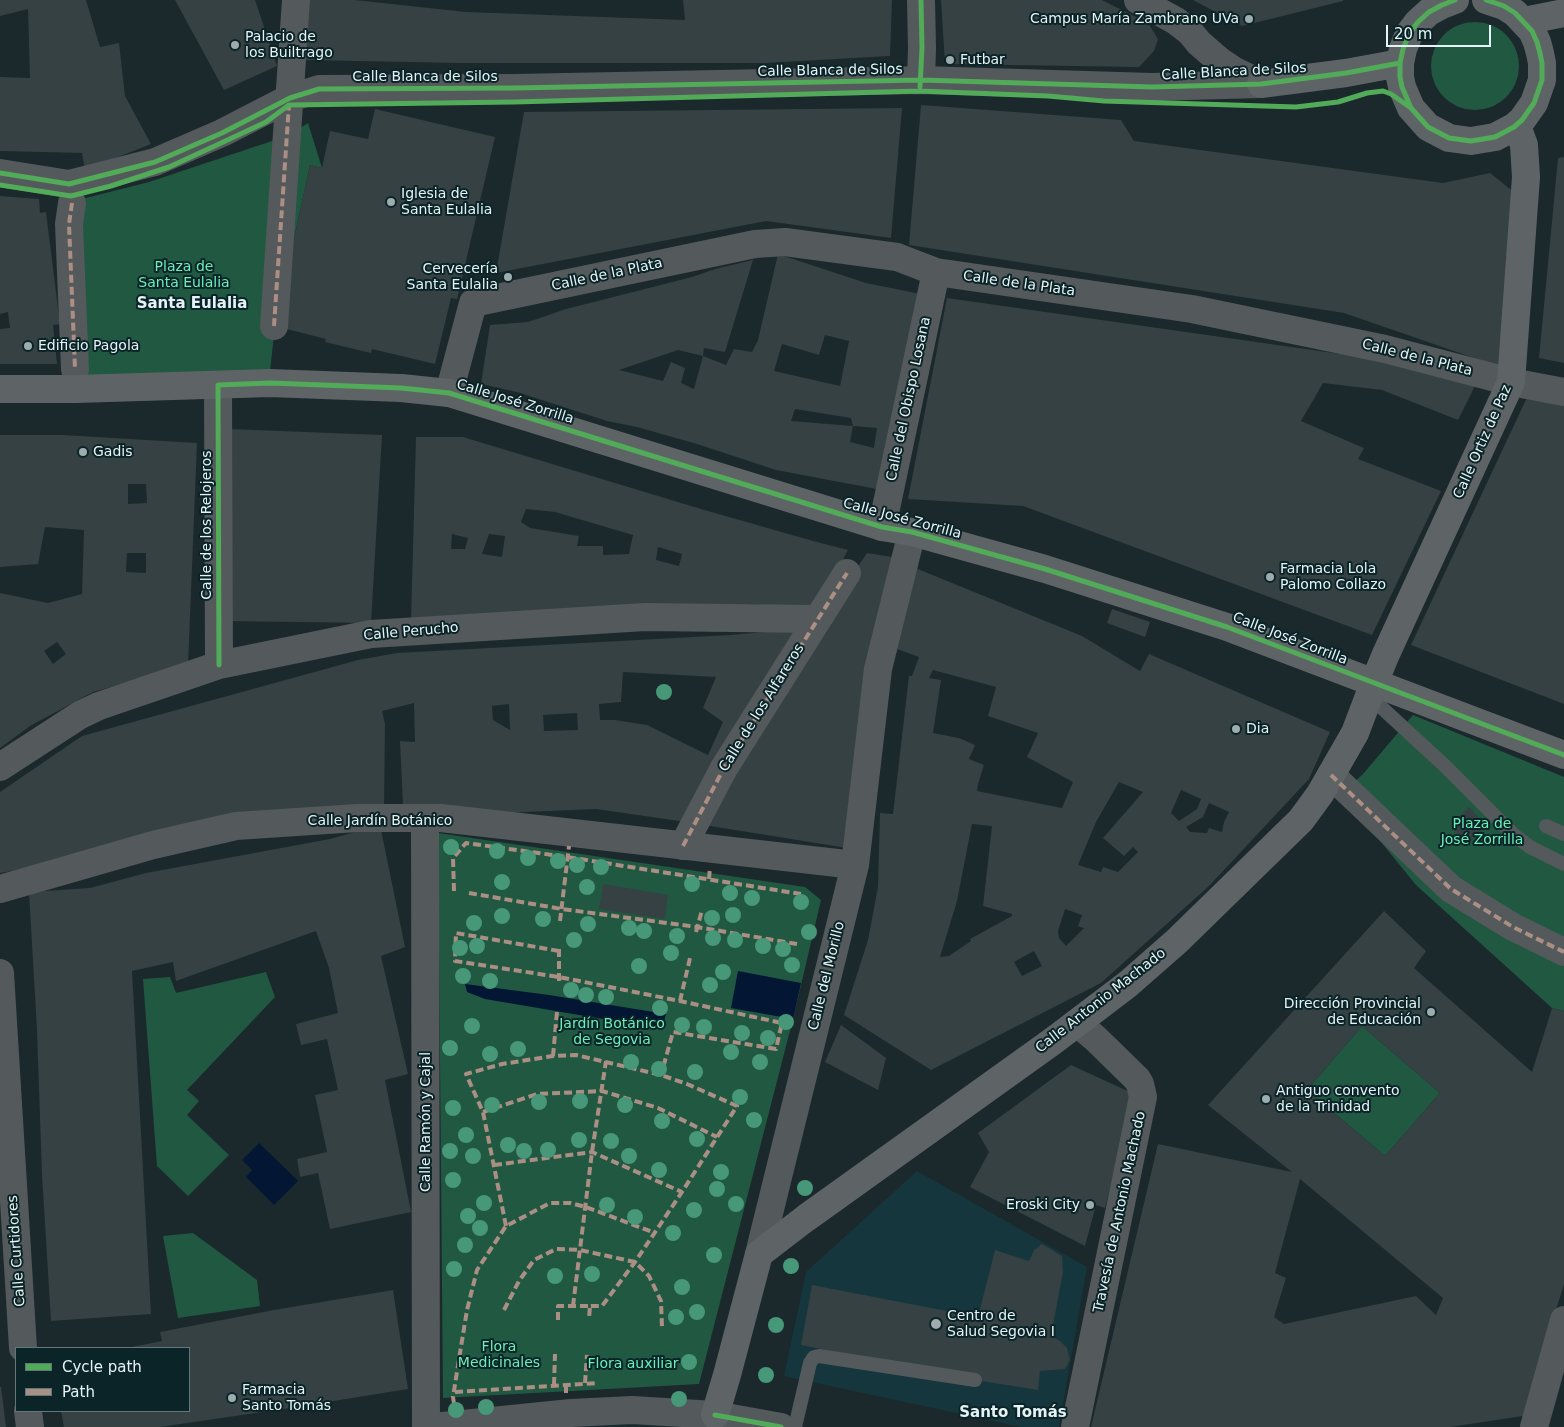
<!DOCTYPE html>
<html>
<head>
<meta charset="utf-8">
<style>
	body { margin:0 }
	#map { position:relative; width:1564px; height:1427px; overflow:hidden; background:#1b292c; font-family:"DejaVu Sans",sans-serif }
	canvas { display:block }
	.legend { position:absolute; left:15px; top:1347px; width:175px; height:65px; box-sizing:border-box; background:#0b2428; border:1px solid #62777a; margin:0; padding:6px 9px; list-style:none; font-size:15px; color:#e5f3f6 }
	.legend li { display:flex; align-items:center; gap:10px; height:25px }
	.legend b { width:25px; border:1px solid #62777a }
	.scale { position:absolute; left:1386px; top:25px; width:105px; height:22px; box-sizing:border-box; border:2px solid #e5f3f6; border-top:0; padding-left:6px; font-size:15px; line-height:18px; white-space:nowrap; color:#e5f3f6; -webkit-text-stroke:4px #0b2428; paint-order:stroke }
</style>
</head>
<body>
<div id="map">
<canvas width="1564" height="1427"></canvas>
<ul class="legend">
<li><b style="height:6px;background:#51ab58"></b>Cycle path</li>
<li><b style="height:6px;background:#ac8f84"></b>Path</li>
</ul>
<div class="scale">20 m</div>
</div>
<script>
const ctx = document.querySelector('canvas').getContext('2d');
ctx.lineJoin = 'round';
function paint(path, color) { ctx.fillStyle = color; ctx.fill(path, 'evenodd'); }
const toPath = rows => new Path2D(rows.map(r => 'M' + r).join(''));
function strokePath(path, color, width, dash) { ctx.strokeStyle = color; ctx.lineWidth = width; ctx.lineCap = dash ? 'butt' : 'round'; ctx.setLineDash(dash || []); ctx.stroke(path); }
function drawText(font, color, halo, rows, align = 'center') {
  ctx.font = font + ' "DejaVu Sans",sans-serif'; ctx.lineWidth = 4; ctx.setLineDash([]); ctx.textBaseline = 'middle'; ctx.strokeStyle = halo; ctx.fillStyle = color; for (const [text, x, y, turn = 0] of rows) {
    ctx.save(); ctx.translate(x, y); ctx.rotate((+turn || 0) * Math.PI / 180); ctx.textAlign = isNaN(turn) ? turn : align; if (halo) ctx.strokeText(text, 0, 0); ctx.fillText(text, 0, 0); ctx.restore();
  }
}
const built = toPath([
	[917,1171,1087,1267,1059,1427,1021,1427,784,1376,806,1272]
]);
const green = toPath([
	'1431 66a44 44 0 1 1 88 0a44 44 0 1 1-88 0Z',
	[308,123,322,168,310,165,275,326,270,371,76,379,82,199,149,182,287,136],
	[1413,715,1564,777,1564,1011,1552,1008,1416,885,1342,794,1363,774],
	[438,833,805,887,821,900,793,1019,699,1384,443,1398],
	[266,972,275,997,187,1090,199,1101,187,1115,229,1155,188,1196,157,1166,143,979,170,977,176,993],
	[1362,1026,1440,1093,1385,1156,1307,1090],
	[193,1233,257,1280,260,1306,178,1318,163,1236]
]);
const water = toPath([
	[738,971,801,983,793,1019,731,1008],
	[465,984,549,995,666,1014,662,1029,485,999,467,992],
	[259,1143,298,1181,274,1205,246,1177,252,1170,242,1160]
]);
const building = toPath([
	[0,0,86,0,100,47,119,43,125,96,151,144,85,170,82,153,0,151,0,77,30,78,28,9,0,16],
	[175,0,255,0,277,66,224,90],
	[308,0,355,0,466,12,685,20,683,0,892,0,890,56,765,63,460,63,306,60],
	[941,0,1102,0,1148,23,1158,39,1154,51,1139,67,945,64],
	[1193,0,1343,0,1343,1,1242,26],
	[921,105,1121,120,1134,141,1443,183,1490,173,1515,193,1500,367,1344,313,909,245],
	[902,108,891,238,766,221,496,273,524,112],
	[375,109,495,137,457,299,451,298,435,364,372,349,371,353,325,342,326,339,275,326,310,165,322,168,330,131,368,139],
	[1564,157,1564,363,1539,358,1558,158],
	[0,196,39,199,40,213,46,212,60,324,53,325,57,364,0,364,0,329,10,328,8,312,0,314],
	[778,254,866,283,921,294,882,490,776,470,697,444,637,427,607,421,517,392,481,384,490,325,528,322,566,309,692,277,715,269,753,260,725,352,704,348,703,356,678,350,619,370,663,381,671,362,685,368,681,383,694,389,703,356,726,365,734,349,752,352,758,340],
	[825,335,849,341,840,386,774,371,782,344,819,355],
	[795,409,851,418,853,426,877,428,874,448,850,442,853,426,791,421],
	[947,298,1383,360,1476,384,1458,420,1382,390,1323,383,1301,421,1364,448,1358,459,1441,491,1372,635,1023,506,908,499],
	[1530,391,1564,403,1564,704,1411,645],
	[229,429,382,435,371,623,225,621],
	[0,435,63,435,197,443,188,666,93,692,30,726,0,748,0,593,48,603,82,594,84,530,45,527,38,564,0,567],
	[128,484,146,484,147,503,128,504],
	[127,553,146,553,146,573,126,572],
	[57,642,66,654,53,664,44,651],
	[416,437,463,437,701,509,813,541,848,550,816,609,754,604,685,611,411,620],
	[526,509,555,512,633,535,629,554,603,555,603,546,577,546,579,536,530,528,521,522],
	[452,534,468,538,465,549,451,549],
	[489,534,505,536,502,557,482,554],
	[658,547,682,554,679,566,656,560],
	[867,553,898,558,847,848,704,825,826,614],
	[908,565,1082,636,1140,671,1149,654,1330,732,1309,779,1209,886,1101,983,931,1070,844,1015,868,940,878,887,880,813,893,814,909,676,912,676,919,657,889,646],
	[933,670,996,687,988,716,1038,733,1027,757,1073,782,1062,808,977,791,978,784,984,765,969,759,975,745,959,738,933,733,941,680,929,678],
	[1119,782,1143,792,1103,838,1124,856,1133,847,1138,852,1118,872,1103,867,1101,872,1078,865,1096,822],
	[1181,790,1201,799,1197,809,1179,821,1171,813],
	[1209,803,1229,812,1224,822,1222,832,1209,828,1207,833,1190,832,1186,827,1203,817],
	[972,824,992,826,983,906,1012,914,1012,916,970,939,971,941,949,956,940,957,957,901],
	[1065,909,1082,915,1078,926,1084,928,1066,946,1059,938,1058,931],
	[1034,951,1042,966,1022,976,1014,962],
	[1112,609,1150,622,1145,637,1107,623],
	[800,629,686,822,596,809,501,813,403,805,400,741,415,742,414,703,382,711,385,724,384,810,0,873,0,792,82,736,358,660,397,653,730,635],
	[623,672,716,677,703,708,723,722,708,755,647,725,615,720,600,720,599,704,621,702],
	[509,704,510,730,493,720,492,706],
	[577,713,578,730,544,731,543,715],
	[1469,807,1487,826,1468,844,1450,826],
	[380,825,405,947,381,956,408,1074,385,1080,411,1212,330,1229,318,1173,300,1177,297,1159,327,1152,315,1095,338,1090,327,1039,301,1045,296,1024,338,1013,329,968,316,931,176,981,173,962,132,971,151,1314,51,1321,42,1175,37,1030,29,892,90,888,146,873,330,839],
	[603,884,668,895,665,919,599,909],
	[1384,911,1426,951,1414,968,1532,1072,1552,1008,1564,1011,1564,1284,1523,1416,1450,1427,1091,1427,1158,1144,1292,1172,1208,1105],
	[1362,1026,1440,1093,1385,1156,1307,1090],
	[1300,1179,1443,1298,1436,1315,1416,1296,1284,1324,1274,1317,1286,1278,1275,1273],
	[841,1025,886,1058,878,1090,825,1062],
	[1071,1065,1134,1094,1105,1208,1096,1205,1085,1246,970,1187,989,1152,978,1133],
	[1042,1244,1062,1256,1063,1272,1051,1336,1060,1341,1067,1348,1070,1360,1065,1369,1040,1371,1038,1390,975,1380,801,1345,812,1285,978,1317,995,1250,1029,1261,1034,1250],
	[393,1290,408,1389,290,1408,160,1427,64,1427,61,1411,189,1411,189,1348,127,1348,162,1341,160,1332,274,1310],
	[0,1387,1,1387,6,1427,0,1427]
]);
const lane = toPath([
	[1368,695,1445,766,1515,836,1530,847,1564,864],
	[1546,826,1564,834],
	[795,1427,810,1363,814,1357,819,1356,975,1380]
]);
const street = toPath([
	[921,0,922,48,921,80],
	[1138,0,1176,21,1190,32,1199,43,1221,62,1233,70,1260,83],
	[0,173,69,184,155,162,222,133,290,98,319,89,515,88,921,80,1152,87,1261,84],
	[72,203,69,224,75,369],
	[274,326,296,0],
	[218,385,219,665],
	[449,393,473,303,755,244,785,242,897,257,936,272,1192,309,1385,349,1511,382,1564,392],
	[882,527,936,272],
	[0,767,80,715,99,706,219,665,371,634,645,617,818,619],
	[1331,775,1451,889,1513,927,1564,952],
	[425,818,426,1427],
	[683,846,724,768,847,573],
	[0,889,153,845,236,826,357,818,441,818,855,865],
	[0,973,23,1348],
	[759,1254,855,865,878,669,912,532],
	[28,1411,30,1427],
	[433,1427,571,1413,632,1410,715,1415,781,1427],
	[1075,1427,1143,1097,1140,1084,1137,1079,1095,1038,1077,1023],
	[1534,1427,1564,1320]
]);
const secondary = toPath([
	[1455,0,1442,5,1429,12,1418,22,1409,34,1403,49,1400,63,1400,77,1402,87,1411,108,1428,127,1449,138,1471,141,1495,137,1514,127,1522,120,1534,103,1542,80,1542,63,1540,53,1537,42,1532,31,1515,13,1504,6,1486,0],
	[1524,21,1564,13],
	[1261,84,1346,73,1400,63],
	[0,389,76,389,270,383,401,388,449,393,882,527,912,532,1045,569,1227,627,1564,755],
	[715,1415,727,1375,759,1254,806,1218,1053,1041,1128,984,1177,941,1301,820,1320,794,1355,733,1374,683,1386,654,1511,382,1526,177,1524,145,1520,134,1514,127]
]);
const quiet = toPath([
	[72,203,69,224,75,369],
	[274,326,289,104],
	[1331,775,1451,889,1513,927,1564,952],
	[683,846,724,768,847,573],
	[709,879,710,867],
	[454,891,453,858,466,843,567,857,801,894],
	[469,893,562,909,697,927,797,944],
	[560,921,569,846],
	[696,932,702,910],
	[559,951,456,933,455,961,559,977,680,1001,782,1023,776,1049,673,1032,661,1075],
	[559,981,559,946],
	[680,1001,690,958],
	[553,1056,557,1012],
	[483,1112,537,1094,602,1091,658,1108,717,1137],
	[494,1165,592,1152,682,1192],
	[506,1226,483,1112,466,1074,502,1064,553,1056,576,1055,661,1075,687,1084,737,1106,682,1192,635,1262,602,1306,590,1306],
	[573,1306,592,1152,606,1061],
	[504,1310,519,1281,534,1260,556,1249,580,1250,635,1262,649,1276,661,1301,662,1327],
	[558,1320,558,1306,590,1306,589,1319],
	[585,1383,587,1355],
	[554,1385,555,1354],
	[566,1385,566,1397],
	[455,1392,598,1383],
	[454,1404,453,1397,460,1353,467,1310,477,1270,506,1226,550,1203,570,1203,586,1207,655,1233]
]);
const cycleway = toPath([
	[1455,0,1442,5,1429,12,1418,22,1409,34,1403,49,1400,63,1400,77,1402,87,1411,108,1428,127,1449,138,1471,141,1495,137,1514,127,1522,120,1534,103,1542,80,1542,63,1540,53,1537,42,1532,31,1515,13,1504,6,1486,0],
	[920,87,922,48,921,0],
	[0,173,69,184,155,162,222,133,290,98,319,89,515,88,921,80,1152,87,1261,84,1346,73,1400,63],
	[0,185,71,196,111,186,169,167,219,144,266,122,289,105,514,102,919,91,1048,96,1104,101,1296,107,1338,102,1367,93,1383,91,1391,94,1411,108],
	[219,665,218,385,270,383,401,388,449,393,882,527,912,532,1045,569,1227,627,1564,755],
	[715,1415,781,1427]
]);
const trees = [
	[664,692],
	[451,847],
	[497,851],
	[528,858],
	[558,861],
	[577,865],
	[601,867],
	[502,882],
	[692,884],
	[587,887],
	[730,893],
	[752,898],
	[801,902],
	[733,915],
	[502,916],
	[712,918],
	[543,919],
	[474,923],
	[588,924],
	[629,928],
	[644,931],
	[809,932],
	[677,936],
	[713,938],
	[574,940],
	[735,940],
	[477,946],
	[763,946],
	[460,948],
	[783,949],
	[671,953],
	[792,965],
	[639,966],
	[723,972],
	[463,976],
	[490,981],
	[710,985],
	[571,990],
	[586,995],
	[606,997],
	[660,1008],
	[786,1022],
	[682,1025],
	[472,1026],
	[704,1027],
	[742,1033],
	[768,1038],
	[450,1048],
	[518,1049],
	[731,1052],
	[490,1054],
	[631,1062],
	[760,1062],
	[659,1069],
	[695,1072],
	[740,1097],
	[580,1101],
	[539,1102],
	[492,1105],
	[625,1105],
	[453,1108],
	[754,1120],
	[662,1121],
	[466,1135],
	[697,1139],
	[579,1140],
	[611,1141],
	[508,1145],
	[548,1150],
	[450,1151],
	[524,1151],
	[473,1156],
	[629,1156],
	[659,1170],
	[721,1172],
	[453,1180],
	[805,1188],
	[717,1189],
	[484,1203],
	[736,1204],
	[607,1205],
	[694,1210],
	[468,1216],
	[635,1217],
	[480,1228],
	[673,1233],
	[465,1245],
	[714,1255],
	[791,1266],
	[454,1269],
	[592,1274],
	[555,1276],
	[682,1287],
	[697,1312],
	[676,1317],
	[776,1325],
	[689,1362],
	[766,1375],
	[679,1399],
	[486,1407],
	[456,1410]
];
const markers = [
	[1249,19,5,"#9eacaf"],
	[235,45,5,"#9eacaf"],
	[950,60,5,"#9eacaf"],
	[391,202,5,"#9eacaf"],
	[508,277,5,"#9eacaf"],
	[28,346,5,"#9eacaf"],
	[83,452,5,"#9eacaf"],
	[1270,577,5,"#9eacaf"],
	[1236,729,5,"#9eacaf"],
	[1431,1012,5,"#9eacaf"],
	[1266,1099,5,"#9eacaf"],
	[1090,1205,5,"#9eacaf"],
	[936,1324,6,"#9eacaf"],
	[232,1398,5,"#9eacaf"]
];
const poiNames = [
	["Campus María Zambrano UVa",1239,19,"right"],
	["Palacio de",245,37],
	["los Builtrago",245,53],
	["Futbar",960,60],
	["Iglesia de",401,194],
	["Santa Eulalia",401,210],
	["Cervecería",498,269,"right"],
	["Santa Eulalia",498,285,"right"],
	["Edificio Pagola",38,346],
	["Gadis",93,452],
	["Farmacia Lola",1280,569],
	["Palomo Collazo",1280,585],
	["Dia",1246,729],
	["Dirección Provincial",1421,1004,"right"],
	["de Educación",1421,1020,"right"],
	["Antiguo convento",1276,1091],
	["de la Trinidad",1276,1107],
	["Eroski City",1080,1205,"right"],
	["Centro de",947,1316],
	["Salud Segovia I",947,1332],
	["Farmacia",242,1390],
	["Santo Tomás",242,1406]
];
const streetNames = [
	["Calle Blanca de Silos",830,71,-1],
	["Calle Blanca de Silos",1234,72,-3],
	["Calle Blanca de Silos",425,77],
	["Calle de la Plata",607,275,-12],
	["Calle de la Plata",1019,284,8],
	["Calle de la Plata",1417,358,14],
	["Calle del Obispo Losana",909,399,-78],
	["Calle José Zorrilla",515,402,17],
	["Calle Ortiz de Paz",1483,442,-66],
	["Calle José Zorrilla",902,519,15],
	["Calle de los Relojeros",207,525,-90],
	["Calle Perucho",411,632,-5],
	["Calle José Zorrilla",1290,639,21],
	["Calle de los Alfareros",762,708,-58],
	["Calle Jardín Botánico",380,821],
	["Calle del Morillo",827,976,-76],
	["Calle Antonio Machado",1101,1001,-38],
	["Calle Ramón y Cajal",426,1122,-90],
	["Travesía de Antonio Machado",1120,1212,-78],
	["Calle Curtidores",17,1251,-94]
];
const parkNames = [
	["Plaza de",184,267],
	["Santa Eulalia",184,283],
	["Plaza de",1482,824],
	["José Zorrilla",1482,840],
	["Jardín Botánico",612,1024],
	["de Segovia",612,1040],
	["Flora",499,1347],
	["Medicinales",499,1363],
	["Flora auxiliar",633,1364]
];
const neighbourhoodNames = [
	["Santa Eulalia",192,304],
	["Santo Tomás",1013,1413]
];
paint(built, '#15363c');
paint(green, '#205842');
paint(water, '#031633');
paint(building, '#354142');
strokePath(lane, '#54595b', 14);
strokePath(street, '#54595b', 28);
strokePath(secondary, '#5e6466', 28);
strokePath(quiet, '#ac8f84', 4, [8, 4]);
strokePath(cycleway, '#51ab58', 5);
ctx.fillStyle = '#479779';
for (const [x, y] of trees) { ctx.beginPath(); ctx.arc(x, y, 8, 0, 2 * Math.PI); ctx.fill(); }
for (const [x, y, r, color] of markers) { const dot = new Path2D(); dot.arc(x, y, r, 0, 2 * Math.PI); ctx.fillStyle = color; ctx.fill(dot); strokePath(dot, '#0b2428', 2); }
drawText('14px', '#e5f3f6', '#0b2428', poiNames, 'left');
drawText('14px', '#e5f3f6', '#0b2428', streetNames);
drawText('14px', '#6bf1b8', '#0b2428', parkNames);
drawText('bold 15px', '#e5f3f6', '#0b2428', neighbourhoodNames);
</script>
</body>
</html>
